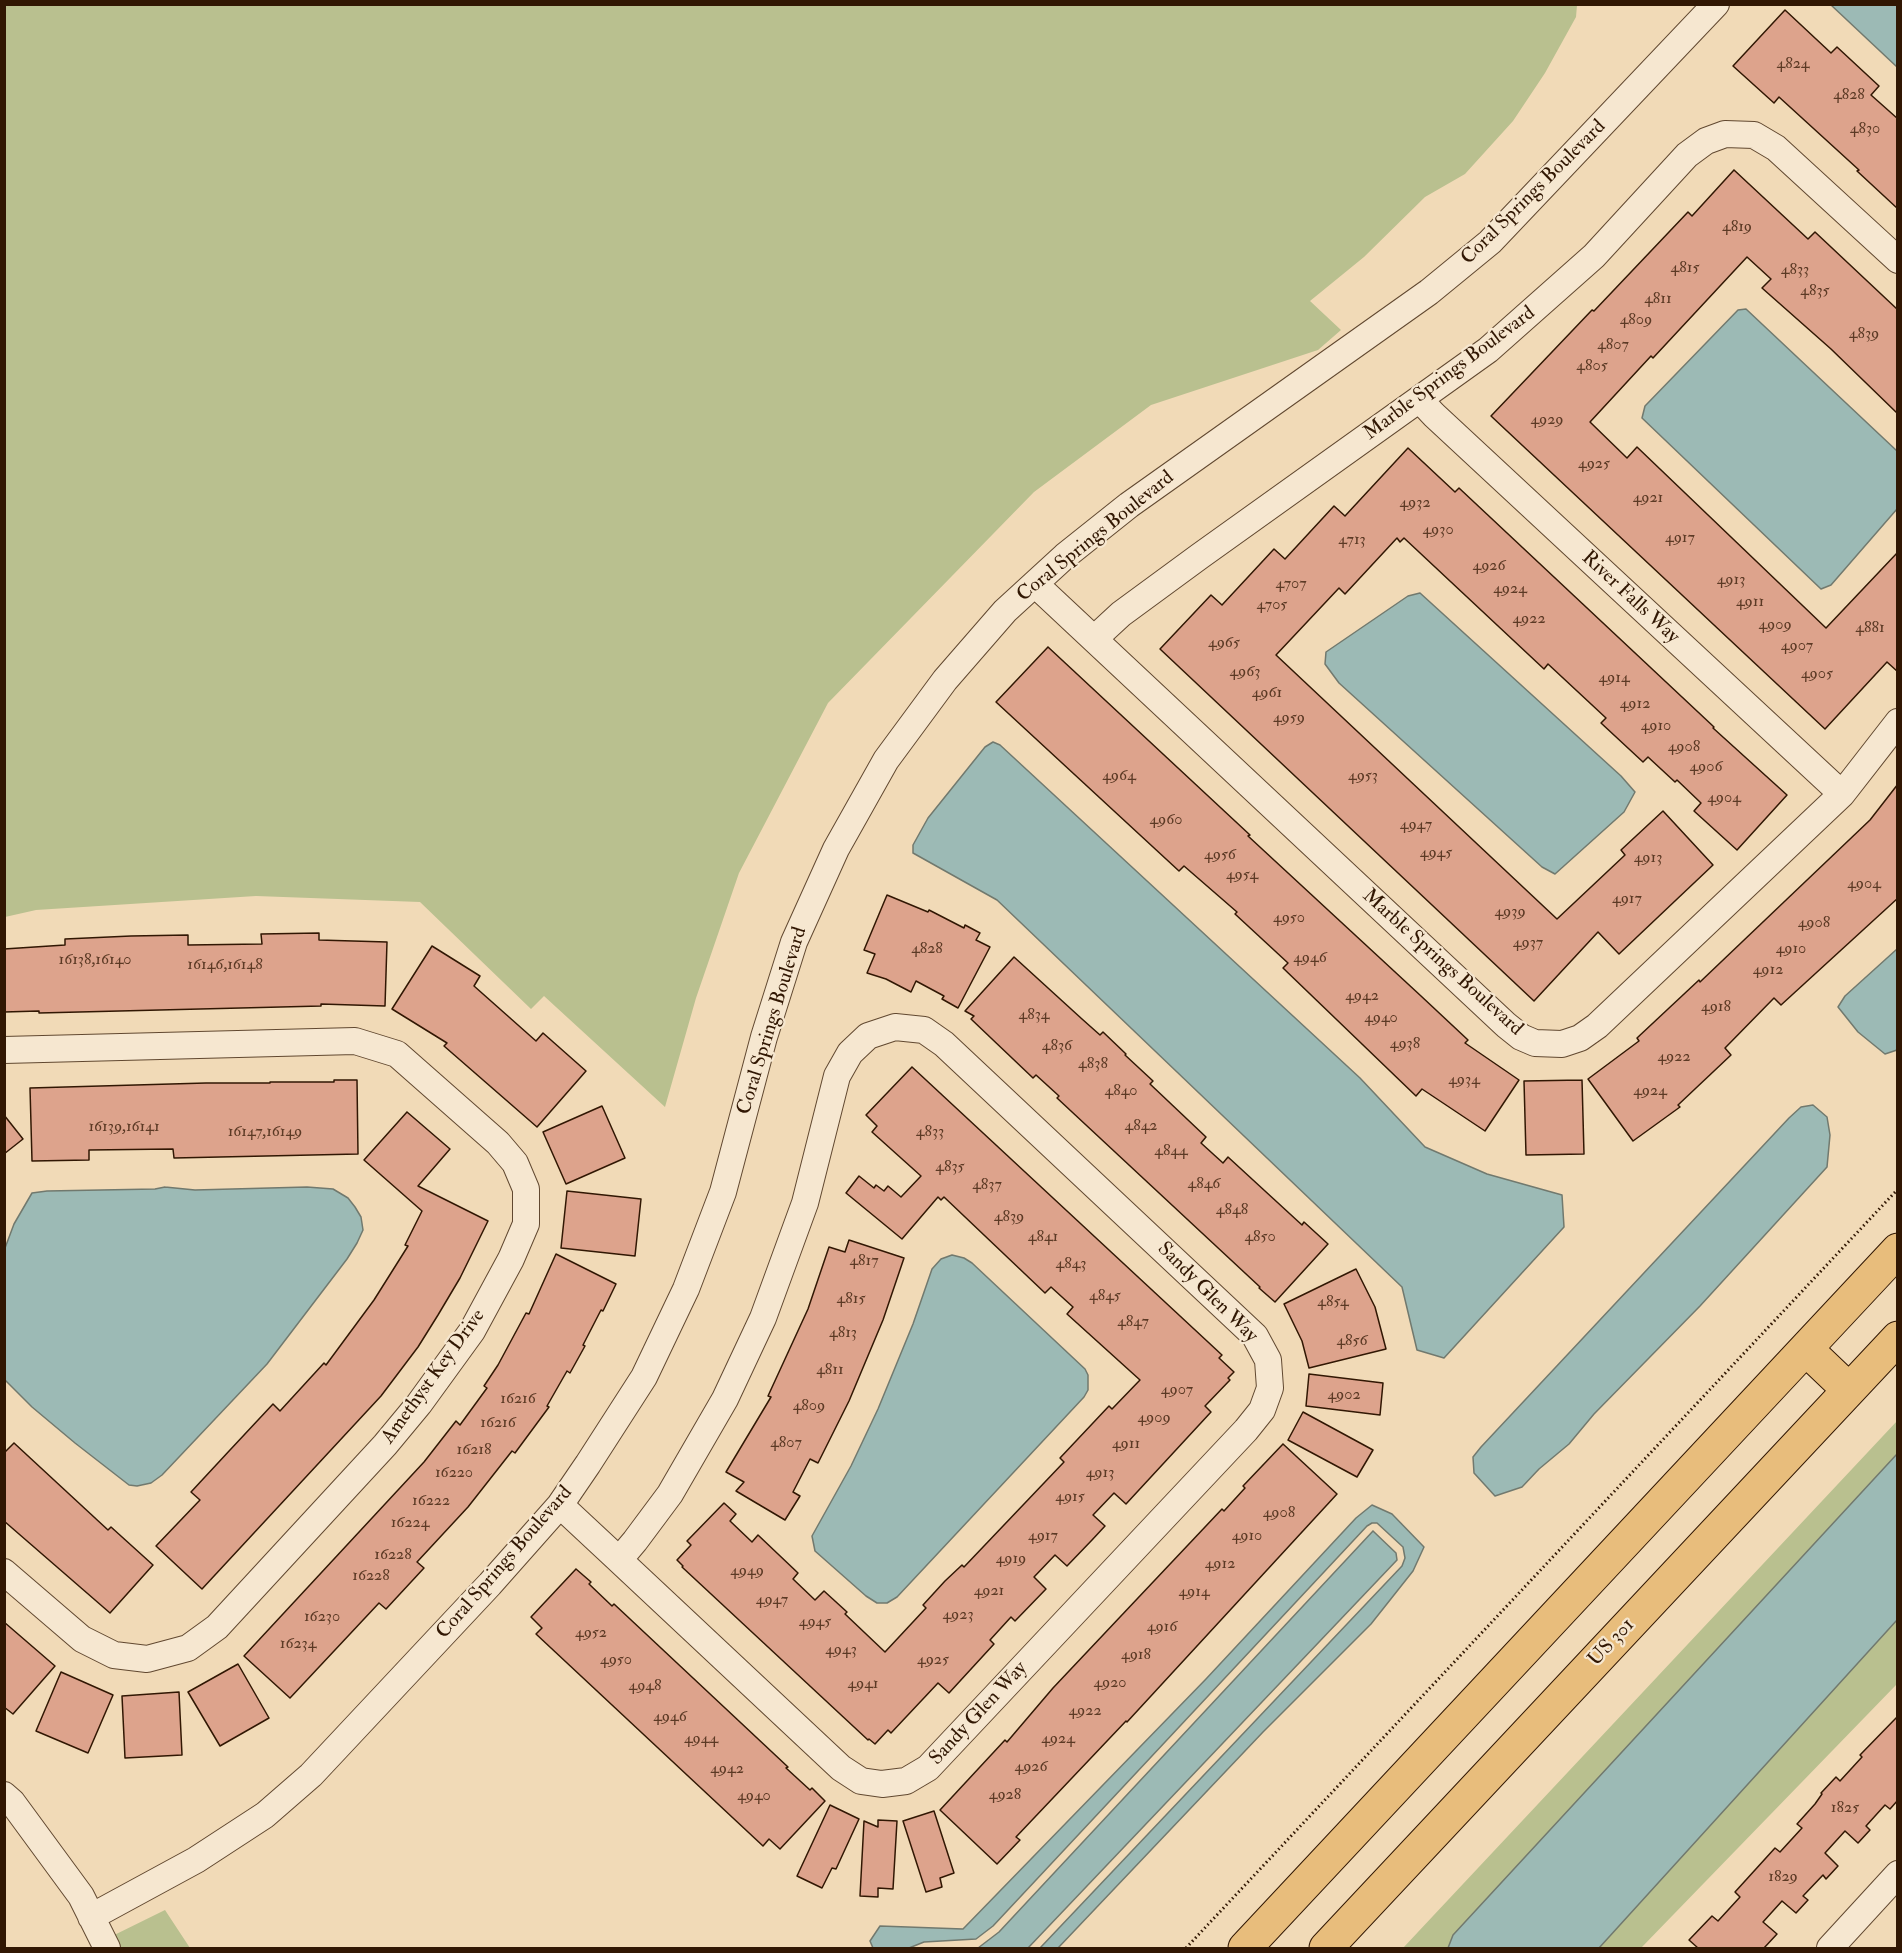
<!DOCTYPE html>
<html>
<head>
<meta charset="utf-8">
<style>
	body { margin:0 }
	#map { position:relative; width:1902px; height:1953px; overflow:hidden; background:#f1dab7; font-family:"IM FELL Double Pica",serif }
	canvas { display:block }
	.frame { position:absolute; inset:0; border:6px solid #311703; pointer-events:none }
</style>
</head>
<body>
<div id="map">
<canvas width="1902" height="1953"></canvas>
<div class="frame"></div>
</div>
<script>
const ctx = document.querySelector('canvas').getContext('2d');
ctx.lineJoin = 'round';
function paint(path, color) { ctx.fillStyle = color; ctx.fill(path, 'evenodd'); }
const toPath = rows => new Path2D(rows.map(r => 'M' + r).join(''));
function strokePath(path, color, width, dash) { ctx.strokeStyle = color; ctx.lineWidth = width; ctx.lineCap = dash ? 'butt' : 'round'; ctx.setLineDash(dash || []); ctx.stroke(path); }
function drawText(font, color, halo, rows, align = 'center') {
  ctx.font = font + ' "IM FELL Double Pica",serif'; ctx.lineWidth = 4.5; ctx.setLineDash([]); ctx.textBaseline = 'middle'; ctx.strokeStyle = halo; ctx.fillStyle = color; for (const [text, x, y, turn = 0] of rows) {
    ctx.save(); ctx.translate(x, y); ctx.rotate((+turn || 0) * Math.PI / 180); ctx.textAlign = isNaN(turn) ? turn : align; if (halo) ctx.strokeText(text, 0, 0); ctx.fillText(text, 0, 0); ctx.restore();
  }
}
const green = toPath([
	[4,5,1577,4,1577,5,1576,17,1545,73,1513,121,1465,174,1425,197,1364,257,1310,301,1341,330,1318,350,1151,405,1034,492,828,703,739,873,696,998,665,1107,544,996,531,1009,420,902,256,896,36,910,5,917],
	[1897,1421,1897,1684,1641,1948,1403,1948],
	[165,1910,190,1948,101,1948,98,1943]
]);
const water = toPath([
	[1831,5,1897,5,1897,67,1831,5],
	[1746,309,1897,451,1897,509,1831,585,1821,589,1642,418,1645,406,1738,310,1746,309],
	[1420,593,1621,776,1635,792,1624,812,1555,874,1542,867,1339,683,1325,664,1326,652,1408,596,1420,593],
	[993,742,1000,745,1360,1078,1425,1147,1487,1174,1562,1195,1564,1227,1444,1358,1417,1350,1402,1287,997,900,913,853,913,845,928,818,985,747,993,742],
	[1897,949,1897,1050,1885,1054,1858,1032,1838,1007,1845,996,1897,949],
	[1813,1105,1827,1117,1830,1135,1827,1167,1700,1306,1594,1414,1569,1444,1539,1469,1522,1487,1495,1496,1474,1473,1473,1457,1481,1447,1789,1118,1801,1107,1813,1105],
	[165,1187,195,1190,307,1187,333,1189,348,1198,355,1207,361,1217,363,1230,357,1243,347,1259,267,1364,162,1475,151,1483,137,1486,129,1485,75,1443,32,1407,5,1380,5,1248,14,1224,32,1193,47,1191,155,1189,165,1187],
	[952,1255,964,1258,972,1263,1085,1369,1088,1375,1088,1390,1084,1397,897,1597,887,1603,877,1603,866,1596,815,1551,812,1536,851,1466,878,1409,913,1324,932,1269,941,1259,952,1255],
	[1897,1454,1897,1620,1599,1948,1448,1948,1453,1935,1897,1454],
	[1372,1505,1392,1514,1424,1547,1413,1571,1371,1624,1263,1732,1058,1948,1040,1948,1402,1566,1405,1558,1403,1547,1377,1523,1372,1523,1367,1526,993,1926,976,1939,924,1942,909,1948,873,1948,870,1941,880,1926,963,1929,1206,1679,1356,1518,1372,1505],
	[1373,1531,1396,1553,1397,1560,1028,1948,971,1948,978,1948,999,1932,1373,1531]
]);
const building = toPath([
	[1785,10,1831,53,1837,47,1879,86,1871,95,1898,119,1898,209,1857,171,1859,170,1779,97,1774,103,1733,66,1785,10],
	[1734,170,1808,239,1815,232,1898,310,1898,414,1831,349,1762,288,1771,279,1747,257,1653,358,1651,356,1590,422,1627,458,1637,447,1826,628,1898,552,1898,672,1887,662,1825,729,1491,416,1592,310,1594,311,1688,212,1692,216,1734,170],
	[1408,448,1455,492,1459,488,1714,727,1713,728,1787,795,1737,850,1694,811,1701,803,1677,780,1675,782,1648,757,1643,762,1601,723,1606,718,1548,664,1544,669,1404,538,1400,542,1397,538,1345,594,1339,588,1276,655,1557,919,1625,855,1621,850,1663,811,1713,865,1619,954,1598,932,1534,1001,1160,649,1211,595,1222,605,1274,549,1285,559,1334,506,1345,516,1408,448],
	[1048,647,1250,835,1248,836,1421,996,1468,1040,1465,1043,1519,1080,1485,1131,1422,1089,1416,1096,1283,968,1288,963,1235,914,1237,912,1184,866,1179,871,996,702,1048,647],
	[1898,784,1898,898,1781,1005,1774,998,1725,1048,1731,1055,1678,1105,1680,1107,1633,1141,1588,1079,1639,1041,1637,1038,1699,980,1700,982,1870,820,1898,784],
	[887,895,928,912,929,910,964,928,965,925,980,933,976,940,990,947,958,1008,942,999,944,996,916,981,911,992,886,979,867,973,875,954,864,950,887,895],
	[319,933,319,940,387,942,385,1006,321,1004,321,1006,39,1013,39,1011,4,1012,4,949,65,945,65,939,131,936,188,935,188,945,262,944,261,934,319,933],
	[432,946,480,976,474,986,536,1041,543,1033,586,1071,537,1127,444,1046,447,1043,392,1009,432,946],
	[1014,957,1082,1019,1100,1035,1103,1032,1126,1054,1125,1055,1153,1081,1150,1084,1206,1137,1201,1143,1223,1163,1228,1157,1302,1225,1304,1222,1328,1244,1275,1302,1259,1288,1260,1287,1057,1098,1059,1096,1036,1075,1033,1078,971,1019,974,1016,965,1011,1014,957],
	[912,1067,1222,1355,1219,1358,1234,1372,1228,1378,1230,1380,1205,1406,1211,1412,1126,1504,1114,1493,1093,1515,1105,1526,1092,1540,1067,1566,1055,1555,1034,1577,1046,1589,1015,1621,1011,1617,990,1640,994,1644,949,1693,938,1683,891,1733,888,1730,875,1744,869,1739,868,1740,682,1567,683,1566,677,1560,691,1545,687,1541,724,1503,736,1514,730,1521,752,1542,758,1535,798,1573,793,1579,815,1600,824,1591,847,1612,845,1614,885,1652,926,1608,923,1605,945,1581,962,1565,964,1567,1064,1462,1060,1458,1109,1406,1112,1409,1140,1380,1067,1314,1073,1307,1051,1287,1045,1293,944,1197,941,1200,938,1197,902,1239,846,1193,859,1176,874,1188,876,1185,884,1191,888,1186,901,1197,921,1176,872,1132,877,1126,866,1115,912,1067],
	[334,1080,357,1080,358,1154,174,1158,173,1149,89,1150,89,1160,32,1161,30,1088,206,1083,270,1083,270,1082,334,1082,334,1080],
	[1582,1080,1584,1154,1526,1155,1524,1081,1582,1080],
	[602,1106,625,1158,566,1184,543,1132,602,1106],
	[407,1112,450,1149,418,1186,488,1221,460,1278,438,1315,418,1347,381,1396,202,1589,156,1546,200,1500,191,1492,230,1450,273,1404,280,1411,324,1363,326,1365,374,1300,408,1246,405,1245,422,1211,364,1160,407,1112],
	[4,1115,23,1139,4,1154,4,1115],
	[567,1191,641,1199,635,1256,561,1248,567,1191],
	[849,1240,904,1258,883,1320,849,1401,818,1463,810,1459,793,1492,800,1496,785,1520,736,1491,744,1482,726,1472,771,1397,768,1396,808,1309,829,1247,845,1252,849,1240],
	[556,1254,616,1284,603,1311,601,1310,583,1345,585,1346,570,1373,567,1371,547,1406,549,1407,515,1453,512,1451,468,1507,417,1562,424,1568,386,1609,379,1603,290,1698,244,1656,424,1462,456,1421,460,1425,487,1388,484,1386,498,1365,526,1313,529,1314,556,1254],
	[1356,1269,1375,1307,1386,1349,1309,1368,1302,1341,1284,1304,1356,1269],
	[1309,1374,1383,1383,1380,1415,1306,1406,1309,1374],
	[1303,1412,1373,1450,1357,1477,1288,1440,1303,1412],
	[14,1443,108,1530,111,1527,153,1565,110,1613,4,1521,4,1453,14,1443],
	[1283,1444,1337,1494,1127,1722,1126,1721,1016,1837,1020,1840,997,1864,940,1810,1005,1740,1007,1742,1053,1688,1222,1509,1224,1511,1245,1488,1243,1486,1283,1444],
	[576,1569,591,1582,589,1584,612,1606,614,1604,788,1767,786,1768,810,1790,812,1788,825,1801,780,1849,769,1839,763,1846,536,1634,542,1628,531,1617,576,1569],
	[4,1622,55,1666,13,1714,4,1707,4,1622],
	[238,1664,269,1718,220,1746,188,1692,238,1664],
	[61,1672,113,1695,88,1753,36,1731,61,1672],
	[179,1692,182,1755,125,1758,122,1696,179,1692],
	[1898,1716,1898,1800,1890,1809,1885,1805,1866,1826,1870,1830,1858,1843,1845,1831,1825,1853,1838,1866,1826,1879,1823,1875,1803,1896,1808,1900,1796,1913,1782,1901,1763,1922,1777,1934,1764,1948,1698,1948,1689,1940,1712,1916,1718,1921,1740,1897,1735,1892,1775,1848,1780,1852,1802,1828,1797,1824,1815,1804,1822,1794,1821,1793,1836,1777,1840,1781,1862,1757,1860,1755,1898,1716],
	[830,1805,859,1819,836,1869,832,1868,822,1888,797,1876,830,1805],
	[934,1811,954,1873,940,1878,942,1887,926,1892,903,1821,934,1811],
	[878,1820,897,1821,893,1889,878,1888,878,1897,860,1896,864,1821,878,1827,878,1820]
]);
const path = toPath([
	[1186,1948,1898,1189]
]);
const minor = toPath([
	[1420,400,1434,415,1842,794],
	[1035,584,1506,1025,1521,1037,1535,1043,1562,1044,1580,1038,1597,1026,1842,794,1898,722],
	[1094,639,1121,614,1200,556,1488,350,1594,256,1687,155,1706,141,1725,134,1754,135,1776,148,1898,260],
	[4,1050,355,1041,397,1054,498,1143,515,1163,526,1189,526,1224,511,1259,472,1331,419,1404,385,1445,217,1627,188,1648,147,1659,114,1655,82,1639,4,1572],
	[560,1505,619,1560,635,1541,670,1494,725,1399,763,1318,805,1203,837,1076,850,1053,868,1036,895,1027,924,1030,944,1044,1255,1336,1268,1360,1270,1388,1262,1410,1246,1430,928,1768,906,1781,882,1784,861,1781,841,1768,619,1560],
	[4,1795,12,1802,81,1896,107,1948],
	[91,1917,196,1860,265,1815,311,1775,490,1584,560,1505,588,1464,644,1377,686,1289,723,1192,764,1037,794,942,836,849,886,760,945,680,1005,611,1065,556,1129,505,1429,292,1490,242,1716,4],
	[1830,1948,1898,1874]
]);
const major = toPath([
	[1806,1349,1849,1390],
	[1245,1948,1898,1250],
	[1326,1948,1898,1338]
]);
const numberNames = [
	["4824",1793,65],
	["4828",1849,96],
	["4830",1865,130],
	["4819",1737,228],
	["4815",1685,269],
	["4833",1795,271],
	["4835",1815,292],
	["4811",1658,300],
	["4809",1636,321],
	["4839",1864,335],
	["4807",1613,346],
	["4805",1592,367],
	["4929",1547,421],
	["4925",1594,465],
	["4921",1648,499],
	["4932",1415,504],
	["4930",1438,531],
	["4917",1680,539],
	["4713",1352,541],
	["4926",1489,567],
	["4913",1731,581],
	["4707",1291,585],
	["4924",1510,590],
	["4911",1750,603],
	["4705",1272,606],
	["4922",1529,620],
	["4909",1775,626],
	["4881",1870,629],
	["4965",1224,644],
	["4907",1797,647],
	["4963",1245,673],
	["4905",1817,675],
	["4914",1614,679],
	["4961",1267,694],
	["4912",1635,705],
	["4959",1289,719],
	["4910",1656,727],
	["4908",1684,748],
	["4906",1706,768],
	["4964",1119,777],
	["4953",1363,777],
	["4904",1724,799],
	["4960",1166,821],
	["4947",1416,826],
	["4945",1436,854],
	["4956",1220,856],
	["4913",1648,859],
	["4954",1242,876],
	["4904",1864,885],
	["4917",1627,900],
	["4939",1510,913],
	["4950",1289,919],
	["4908",1814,924],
	["4937",1528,944],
	["4828",927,950],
	["4910",1791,950],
	["4946",1310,959],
	["16138,16140",95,961],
	["16146,16148",225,966],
	["4912",1768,971],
	["4942",1362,997],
	["4918",1716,1008],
	["4834",1034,1016],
	["4940",1381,1019],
	["4938",1405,1045],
	["4836",1057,1047],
	["4922",1674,1058],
	["4838",1093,1065],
	["4934",1464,1081],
	["4840",1121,1092],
	["4924",1650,1092],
	["4842",1141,1127],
	["16139,16141",124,1128],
	["16147,16149",265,1133],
	["4833",930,1133],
	["4844",1171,1152],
	["4835",950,1168],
	["4846",1204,1185],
	["4837",987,1186],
	["4848",1232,1211],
	["4839",1009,1218],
	["4841",1043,1238],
	["4850",1260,1238],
	["4817",864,1262],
	["4843",1071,1265],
	["4845",1105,1297],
	["4815",851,1300],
	["4854",1333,1303],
	["4847",1133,1323],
	["4813",843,1334],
	["4856",1352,1342],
	["4811",830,1371],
	["4907",1177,1391],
	["4902",1344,1396],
	["16216",518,1400],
	["4809",809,1407],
	["4909",1154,1419],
	["16216",498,1424],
	["4807",786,1444],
	["4911",1126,1445],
	["16218",474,1451],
	["16220",454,1474],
	["4913",1100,1474],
	["4915",1070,1498],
	["16222",431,1502],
	["4908",1279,1514],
	["16224",410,1524],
	["4917",1043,1537],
	["4910",1247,1537],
	["16228",393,1556],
	["4919",1011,1560],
	["4912",1220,1565],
	["4949",747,1572],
	["16228",371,1577],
	["4921",989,1592],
	["4914",1194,1593],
	["4947",772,1601],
	["4923",958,1616],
	["16230",322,1618],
	["4945",815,1623],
	["4916",1162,1628],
	["4952",591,1634],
	["16234",298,1645],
	["4943",841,1651],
	["4918",1136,1656],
	["4950",616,1661],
	["4925",933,1661],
	["4920",1110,1684],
	["4941",863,1685],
	["4948",645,1687],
	["4922",1085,1712],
	["4946",670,1718],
	["4944",701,1740],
	["4924",1058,1740],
	["4926",1031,1768],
	["4942",727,1770],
	["4928",1005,1796],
	["4940",754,1797],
	["1825",1845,1809],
	["1829",1783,1878]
];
const streetNames = [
	["Coral Springs Boulevard",1534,193,-45],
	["Marble Springs Boulevard",1450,374,-37],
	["Coral Springs Boulevard",1096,537,-39],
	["River Falls Way",1630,598,43],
	["Marble Springs Boulevard",1442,963,42],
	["Coral Springs Boulevard",773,1021,-73],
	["Sandy Glen Way",1207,1293,45],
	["Amethyst Key Drive",434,1377,-54],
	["Coral Springs Boulevard",505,1563,-49],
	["US 301",1612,1643,-47],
	["Sandy Glen Way",979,1714,-47]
];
paint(green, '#b9c08f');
paint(water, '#9cbab5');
strokePath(water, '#71796e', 1.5);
paint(building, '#dda38c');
strokePath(building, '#311703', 1.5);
strokePath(minor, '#614830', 28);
strokePath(major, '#311703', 35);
strokePath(path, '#311703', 3, [1.5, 3]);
strokePath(minor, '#f6e7d0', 26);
strokePath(major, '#e8bd7c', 33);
drawText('16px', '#5c3a25', null, numberNames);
drawText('20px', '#311703', '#f6e7d0', streetNames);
</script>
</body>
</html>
